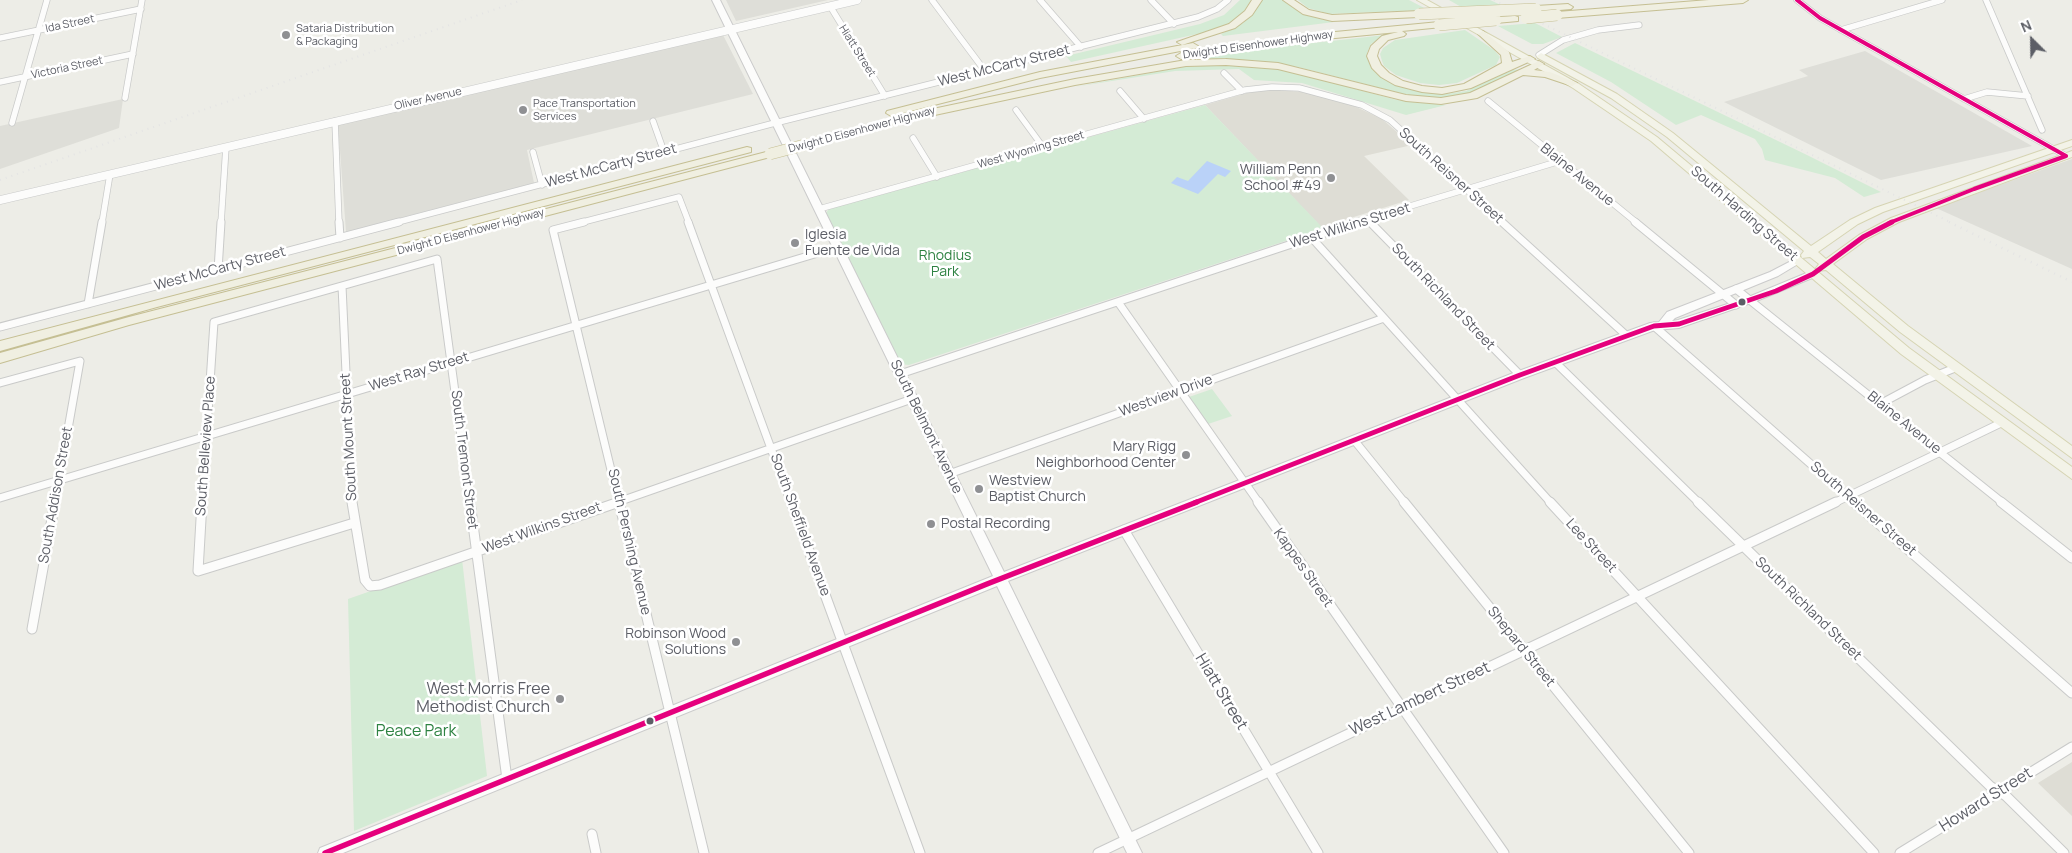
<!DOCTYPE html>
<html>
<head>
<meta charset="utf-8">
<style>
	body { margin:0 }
	#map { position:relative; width:2072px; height:853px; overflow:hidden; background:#edede7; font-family:Manrope,sans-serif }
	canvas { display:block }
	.north { position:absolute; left:2007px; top:15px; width:50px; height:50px; -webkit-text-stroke:4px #fff; paint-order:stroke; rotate:337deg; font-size:14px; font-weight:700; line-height:20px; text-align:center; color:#5c5e66 }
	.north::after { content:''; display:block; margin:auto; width:18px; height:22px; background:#5c5e66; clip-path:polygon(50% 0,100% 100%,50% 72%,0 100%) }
</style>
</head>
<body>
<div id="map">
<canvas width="2072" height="853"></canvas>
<div class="north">N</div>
</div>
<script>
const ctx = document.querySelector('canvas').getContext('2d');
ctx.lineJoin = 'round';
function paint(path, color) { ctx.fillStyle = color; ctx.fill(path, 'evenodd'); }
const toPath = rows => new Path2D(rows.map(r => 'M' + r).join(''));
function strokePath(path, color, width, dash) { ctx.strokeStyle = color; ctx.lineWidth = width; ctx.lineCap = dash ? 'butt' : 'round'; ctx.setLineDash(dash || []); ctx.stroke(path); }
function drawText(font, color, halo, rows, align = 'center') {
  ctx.font = font + ' Manrope,sans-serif'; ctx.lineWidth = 5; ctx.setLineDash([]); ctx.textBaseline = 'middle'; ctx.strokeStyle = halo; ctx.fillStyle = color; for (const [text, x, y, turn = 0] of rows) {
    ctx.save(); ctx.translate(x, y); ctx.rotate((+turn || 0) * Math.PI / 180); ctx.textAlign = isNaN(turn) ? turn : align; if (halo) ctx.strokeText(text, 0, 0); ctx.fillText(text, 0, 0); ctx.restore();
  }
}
const industrial = toPath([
	[726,0,828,0,736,21],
	[720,35,723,35,753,94,527,150,534,183,346,232,338,123],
	[1865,51,2032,146,1881,180,1724,102,1808,76,1799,70],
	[123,99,119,128,0,169,0,126],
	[2072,159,2072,269,1936,208]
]);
const education = toPath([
	[1269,89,1312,93,1352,105,1382,119,1412,145,1364,156,1409,200,1321,227,1205,105,1254,91],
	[2072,762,2072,816,2038,783]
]);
const green = toPath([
	[1240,0,1251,0,1243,13,1230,23,1211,31,1071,62,1066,56,1200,24,1224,15],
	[1261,0,1285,0,1309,16,1334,22,1223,36,1221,34,1243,23,1255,11],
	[1298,0,1409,0,1428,10,1329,14,1308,8],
	[1449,0,1490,0,1503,6,1463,8],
	[1535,23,1562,37,1543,44,1532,44,1498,26],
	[1465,30,1494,50,1500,57,1496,65,1457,83,1439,85,1420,83,1396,75,1384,66,1382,61,1380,54,1383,48,1395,40],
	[1385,35,1371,44,1367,53,1370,65,1379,74,1407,89,1446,94,1466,91,1512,70,1522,69,1466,95,1424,99,1298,67,1251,60,1204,60,1202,58,1268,48],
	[1575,43,1807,155,1881,192,1864,197,1835,178,1765,160,1762,149,1755,139,1701,115,1676,125,1611,82,1556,53],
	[1228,64,1284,70,1397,100,1446,105,1406,115,1302,83,1254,80,1239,69,1175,71,1074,87,1182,67],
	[1205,105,1320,225,1322,229,909,365,899,364,825,214,829,209],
	[1212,389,1232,416,1208,424,1189,397],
	[462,559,487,776,354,831,348,599]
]);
const water = toPath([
	[1207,161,1231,171,1225,177,1218,174,1198,194,1171,183,1177,177,1188,181]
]);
const minorFar2 = toPath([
	[932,0,985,71],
	[1040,0,1081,47],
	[1151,0,1174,24],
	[1797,0,1820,18,2066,156],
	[1986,0,2042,130],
	[830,6,885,96],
	[1841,30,1942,0],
	[0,38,141,9],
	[1539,55,1563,40,1598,30,1639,25],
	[1224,73,1242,91],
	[0,82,133,54],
	[1120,91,1144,119],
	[125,98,142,0],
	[1964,99,1987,92,2028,96],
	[1488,101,1637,223],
	[1016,110,1043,147],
	[335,121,339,223],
	[653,121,664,152],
	[12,123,47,0],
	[913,138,937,177],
	[533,152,542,185],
	[819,209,1245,90,1272,87,1299,88,1362,105,1390,120,1503,223],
	[1367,219,1371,223],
	[102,223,110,174],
	[221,223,226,147],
	[394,223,771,124,1198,17,1217,9,1228,0],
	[579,223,679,197,689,223],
	[1354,223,1560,161]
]);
const minorFar1 = toPath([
	[339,222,340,238],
	[584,222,553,230,619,503],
	[688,222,791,503],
	[1370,222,1520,375],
	[1502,222,1627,336],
	[1635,222,1736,305],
	[1311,237,1551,503],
	[218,270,221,222],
	[342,286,352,503],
	[1736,289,2003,503],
	[1118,302,1259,503],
	[88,304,102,222],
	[1654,326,1855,503],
	[0,327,399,222],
	[1555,362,1699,503],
	[900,374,1358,222],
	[0,383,80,361,55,503],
	[1880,404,1925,380,1955,368],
	[1354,440,1405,503],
	[949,474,1384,318],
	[0,498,838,247],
	[202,503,214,322,437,259,470,503],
	[615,503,912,399],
	[1834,503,2001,423]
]);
const minor = toPath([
	[202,502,198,571,354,523],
	[352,502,365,580,370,586,380,585,619,502],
	[470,502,507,779],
	[619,502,704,853],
	[791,502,920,853],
	[1258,502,1504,853],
	[1404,502,1689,853],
	[1550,502,1874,853],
	[1698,502,1990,786,2006,796,2064,853],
	[1854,502,2072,693],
	[2001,502,2072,558],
	[1124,530,1318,853],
	[32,629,55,502],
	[592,834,596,853],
	[1098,853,1836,502],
	[1900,853,2072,747]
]);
const tertiary = toPath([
	[0,200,857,0]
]);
const secondary = toPath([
	[712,0,720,0,1004,572,1516,372,1650,323,1659,322,1667,312,1770,272,1795,259,1798,258,1803,261,1778,276,1675,318,1672,321,1678,320,1746,298,1809,272,1813,271,1818,274,1817,276,1754,302,1679,328,1655,330,1524,378,1008,581,1142,853,1127,853,997,586,343,853,318,853,320,848,325,846,993,576,712,0]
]);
const primary = toPath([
	[1417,0,1427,0,1579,84,1657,137,1909,348,2072,467,2072,479,1901,354,1651,141,1573,88,1417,0],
	[1541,53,1617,94,1673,133,1811,246,1850,220,1875,208,2072,140,2072,146,1883,212,1858,224,1818,252,1826,259,1859,235,1891,218,2072,151,2072,157,1899,222,1867,239,1833,264,1908,326,2072,446,2072,458,1900,332,1826,270,1817,271,1816,268,1819,264,1810,257,1802,258,1801,255,1804,251,1667,137,1611,98,1538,58,1537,56,1541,53]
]);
const motorway = toPath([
	[1252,0,1262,0,1252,15,1235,28,1182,45,1177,42,1229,24,1245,11,1252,0],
	[1283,0,1294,0,1309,10,1332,15,1419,11,1424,14,1419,17,1332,21,1303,14,1283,0],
	[1709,0,1748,0,1743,3,1557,18,1552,15,1557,12,1709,0],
	[1568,4,1573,7,1571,9,1536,12,1531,9,1536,6,1568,4],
	[1515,16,1518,17,1518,21,1496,23,1491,20,1496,17,1515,16],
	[1439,22,1444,25,1442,27,1402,31,1406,34,1404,36,1388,40,1379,49,1377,56,1381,65,1389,73,1403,81,1422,86,1442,88,1464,84,1502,63,1501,55,1478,34,1483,31,1509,52,1512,62,1530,56,1535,59,1471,88,1442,94,1422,92,1395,85,1381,77,1372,68,1367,56,1371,46,1382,36,1398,32,1304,41,1181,59,1176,56,1181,53,1304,35,1439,22],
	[1193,43,1198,46,1196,48,1040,78,891,116,886,113,887,111,1040,72,1193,43],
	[1226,59,1278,63,1406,95,1441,98,1470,93,1539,61,1544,64,1534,70,1550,72,1577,83,1572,86,1545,77,1523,75,1477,98,1441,104,1406,101,1278,69,1226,65,1186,66,1075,85,902,122,808,147,803,144,804,142,909,114,1075,79,1186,60,1226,59],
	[747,147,751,148,751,152,157,307,0,351,0,341,747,147],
	[770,151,774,152,774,156,129,325,0,363,0,353,129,317,770,151]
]);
const railFar1 = toPath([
	[1494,0,1952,223],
	[0,180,522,0]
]);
const rail = toPath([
	[1949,222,2072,282]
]);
const motorwayBridge = toPath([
	[1419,14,1536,9],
	[1526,18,1557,15],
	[1439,25,1496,20],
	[770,154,808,144]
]);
const bus1Far2 = toPath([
	[1797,0,1820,18,2066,156],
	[1889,223,1974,189,2066,156]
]);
const bus1Far1 = toPath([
	[1194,503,1520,375,1654,326,1679,324,1776,291,1813,274,1863,237,1892,222]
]);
const bus1 = toPath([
	[325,853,987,584,1197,502]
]);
const markers = [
	[286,35,5,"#8f9093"],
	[523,110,5,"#8f9093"],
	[1331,178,5,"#8f9093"],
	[795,243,5,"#8f9093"],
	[1742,302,4.5,"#5c5e66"],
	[1186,455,5,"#8f9093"],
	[979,489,5,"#8f9093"],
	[931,524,5,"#8f9093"],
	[736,642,5,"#8f9093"],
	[560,699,5,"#8f9093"],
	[650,721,4.5,"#5c5e66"]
];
const farStreetnames = [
	["Ida Street",70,24,-12],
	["Dwight D Eisenhower Highway",1258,45,-8],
	["Hiatt Street",857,51,58],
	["Victoria Street",67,68,-12],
	["Oliver Avenue",428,99,-13],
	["Dwight D Eisenhower Highway",862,130,-15],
	["West Wyoming Street",1031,150,-16],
	["Dwight D Eisenhower Highway",471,232,-15]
];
const farPoinames = [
	["Sataria Distribution",296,29],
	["& Packaging",296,42],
	["Pace Transportation",533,104],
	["Services",533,117]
];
const streetNames = [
	["West McCarty Street",1004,66,-14],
	["West McCarty Street",611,166,-15],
	["Blaine Avenue",1577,175,39],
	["South Reisner Street",1451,176,42],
	["South Harding Street",1744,214,41],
	["West Wilkins Street",1350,226,-17],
	["West McCarty Street",220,269,-15],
	["South Richland Street",1443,297,46],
	["West Ray Street",419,372,-17],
	["Westview Drive",1166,396,-20],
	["Blaine Avenue",1904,423,39],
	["South Belmont Avenue",926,427,64],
	["South Mount Street",349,437,-93],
	["South Belleview Place",206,446,-86],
	["South Tremont Street",464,460,83],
	["South Addison Street",56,495,-80],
	["South Reisner Street",1863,509,41],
	["South Sheffield Avenue",800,525,70],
	["West Wilkins Street",542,528,-20],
	["South Pershing Avenue",629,542,77],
	["Lee Street",1591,546,47],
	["Kappes Street",1303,568,55],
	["South Richland Street",1808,609,44],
	["Shepard Street",1521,647,51]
];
const poiNames = [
	["William Penn",1321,170],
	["School #49",1321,186],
	["Iglesia",805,235,"left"],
	["Fuente de Vida",805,251,"left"],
	["Mary Rigg",1176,447],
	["Neighborhood Center",1176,463],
	["Westview",989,481,"left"],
	["Baptist Church",989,497,"left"],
	["Postal Recording",941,524,"left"],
	["Robinson Wood",726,634],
	["Solutions",726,650]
];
const parkNames = [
	["Rhodius",945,256],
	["Park",945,272]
];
const nearPoinames = [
	["West Morris Free",550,690],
	["Methodist Church",550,708]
];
const nearStreetnames = [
	["Hiatt Street",1221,692,59],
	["West Lambert Street",1420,699,-25],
	["Howard Street",1986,800,-32]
];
const nearParknames = [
	["Peace Park",416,732]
];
paint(industrial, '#deded8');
paint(education, '#deddd5');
paint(green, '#d4ebd5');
paint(water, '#bad2f8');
strokePath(minorFar2, '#c9cac9', 7);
strokePath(minorFar1, '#c9cac9', 9);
strokePath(minor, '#c9cac9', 11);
strokePath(tertiary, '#c9cac9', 9);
strokePath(secondary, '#cbcbcb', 2);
strokePath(primary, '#d6d4b3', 2);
strokePath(motorway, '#c5bf93', 2);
strokePath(minorFar2, '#fcfcfb', 5.5);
strokePath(minorFar1, '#fcfcfb', 7);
strokePath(minor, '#fcfcfb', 9);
strokePath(tertiary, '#fcfcfb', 8);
paint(secondary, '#fcfcfb');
paint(primary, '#f3f3e8');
paint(motorway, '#f0efe1');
strokePath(railFar1, '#e4e4e4', 2, [1, 5]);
strokePath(rail, '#e4e4e4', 2.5, [1, 5.5]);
strokePath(motorwayBridge, '#c5bf93', 12, []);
strokePath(motorwayBridge, '#f0efe1', 11);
strokePath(bus1Far2, '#e5007d', 4);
strokePath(bus1Far1, '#e5007d', 5);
strokePath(bus1, '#e5007d', 5.5);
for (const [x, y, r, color] of markers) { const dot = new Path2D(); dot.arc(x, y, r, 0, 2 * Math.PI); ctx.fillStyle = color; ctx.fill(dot); strokePath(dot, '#fff', 2); }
drawText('11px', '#5c5e66', '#fff', farStreetnames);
drawText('11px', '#5c5e66', '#fff', farPoinames, 'left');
drawText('14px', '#5c5e66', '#fff', streetNames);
drawText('14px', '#5c5e66', '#fff', poiNames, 'right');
drawText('14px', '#2e8242', '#fff', parkNames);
drawText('16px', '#5c5e66', '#fff', nearPoinames, 'right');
drawText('16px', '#5c5e66', '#fff', nearStreetnames);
drawText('16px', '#2e8242', '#fff', nearParknames);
</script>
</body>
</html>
